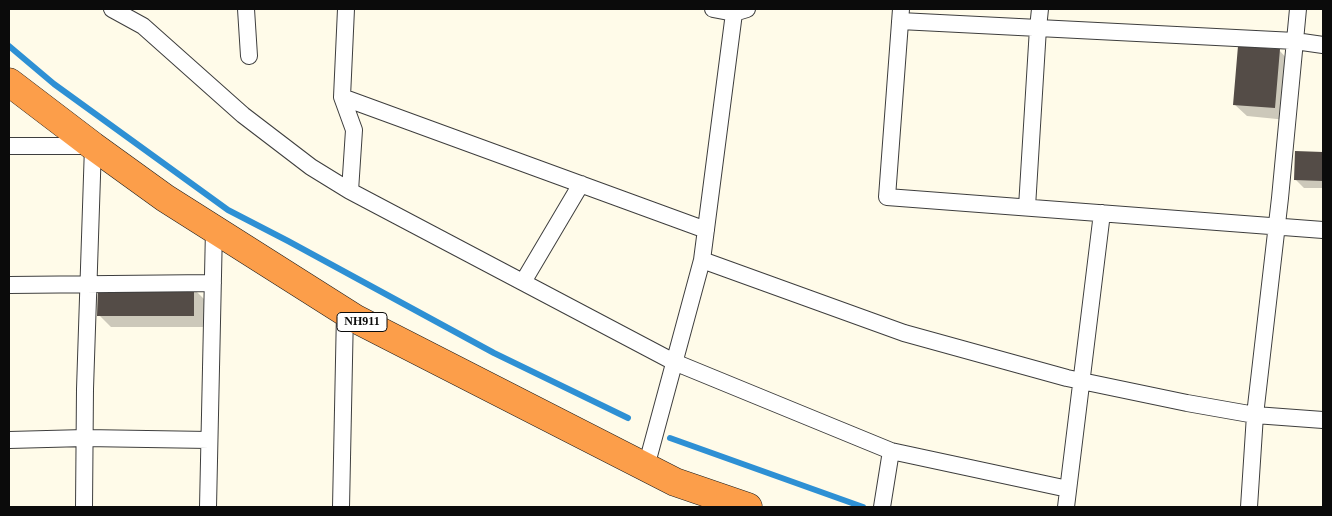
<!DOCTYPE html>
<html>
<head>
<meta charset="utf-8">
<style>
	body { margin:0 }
	#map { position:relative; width:1332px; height:516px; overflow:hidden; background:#fffbe9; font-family:Georgia,serif }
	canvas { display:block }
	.frame { position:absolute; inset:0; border:10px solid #0b0b0b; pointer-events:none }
</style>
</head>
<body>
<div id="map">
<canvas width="1332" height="516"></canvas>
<div class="frame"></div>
</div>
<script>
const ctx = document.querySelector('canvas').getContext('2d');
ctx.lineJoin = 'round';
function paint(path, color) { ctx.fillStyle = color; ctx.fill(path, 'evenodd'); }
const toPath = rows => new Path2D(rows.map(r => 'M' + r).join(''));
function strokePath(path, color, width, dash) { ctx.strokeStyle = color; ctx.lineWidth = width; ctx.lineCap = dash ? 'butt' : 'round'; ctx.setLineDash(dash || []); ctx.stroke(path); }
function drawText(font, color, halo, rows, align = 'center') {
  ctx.font = font + ' Georgia,serif'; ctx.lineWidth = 5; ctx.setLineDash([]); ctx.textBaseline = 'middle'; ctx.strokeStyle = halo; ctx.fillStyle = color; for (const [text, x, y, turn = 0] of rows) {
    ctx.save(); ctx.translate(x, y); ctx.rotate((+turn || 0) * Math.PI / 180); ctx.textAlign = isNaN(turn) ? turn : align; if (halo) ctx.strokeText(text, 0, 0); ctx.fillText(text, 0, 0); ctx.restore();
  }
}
const shadow = toPath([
	[1279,50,1291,63,1287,120,1247,116,1234,104],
	[1296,153,1323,153,1323,188,1304,188,1295,179],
	[9,237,10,277,9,277],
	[194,289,206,301,206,327,111,327,99,315]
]);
const stream = toPath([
	[9,46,54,84,228,210,288,241,494,353,628,418],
	[670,438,863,507]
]);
const building = toPath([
	[1238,46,1280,49,1275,108,1233,105],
	[1295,151,1323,152,1323,181,1294,180],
	[98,287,194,287,194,316,97,316]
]);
const street = toPath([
	[112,9,143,26,243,115,311,167,350,191],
	[246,9,249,56],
	[346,9,342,97,354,130,350,191,674,362,891,451,1068,489],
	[713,9,734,13,747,9],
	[901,9,887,197,1323,230],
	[900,21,1295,41,1323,45],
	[342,97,706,230],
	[9,146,93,146,85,389,84,507],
	[1027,207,1038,28,1040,9],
	[702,260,904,333,1067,378,1187,403,1255,415,1323,420],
	[523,282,581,184],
	[9,285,213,283],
	[9,440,85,438,209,440],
	[646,467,702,260,734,13],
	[208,507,214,229],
	[341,507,345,312],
	[882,507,891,451],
	[1066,507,1102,213],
	[1249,507,1255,415,1280,198,1298,9]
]);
const highway = toPath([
	[9,82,93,146,165,198,356,319,675,482,748,507]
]);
const shields = [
	[362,322,50]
];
const shieldNames = [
	["NH911",362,322]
];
paint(shadow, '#0003');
strokePath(stream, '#2e90d4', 6);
paint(building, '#544c47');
strokePath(street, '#3e3e3e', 18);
strokePath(highway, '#1c1c1c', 29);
strokePath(street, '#fff', 16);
strokePath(highway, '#fc9e4a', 28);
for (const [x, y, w] of shields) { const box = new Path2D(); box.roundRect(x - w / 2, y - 9.5, w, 19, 4); ctx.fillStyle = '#fff'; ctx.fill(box); strokePath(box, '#0b0b0b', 1); }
drawText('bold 12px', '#0b0b0b', null, shieldNames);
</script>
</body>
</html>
